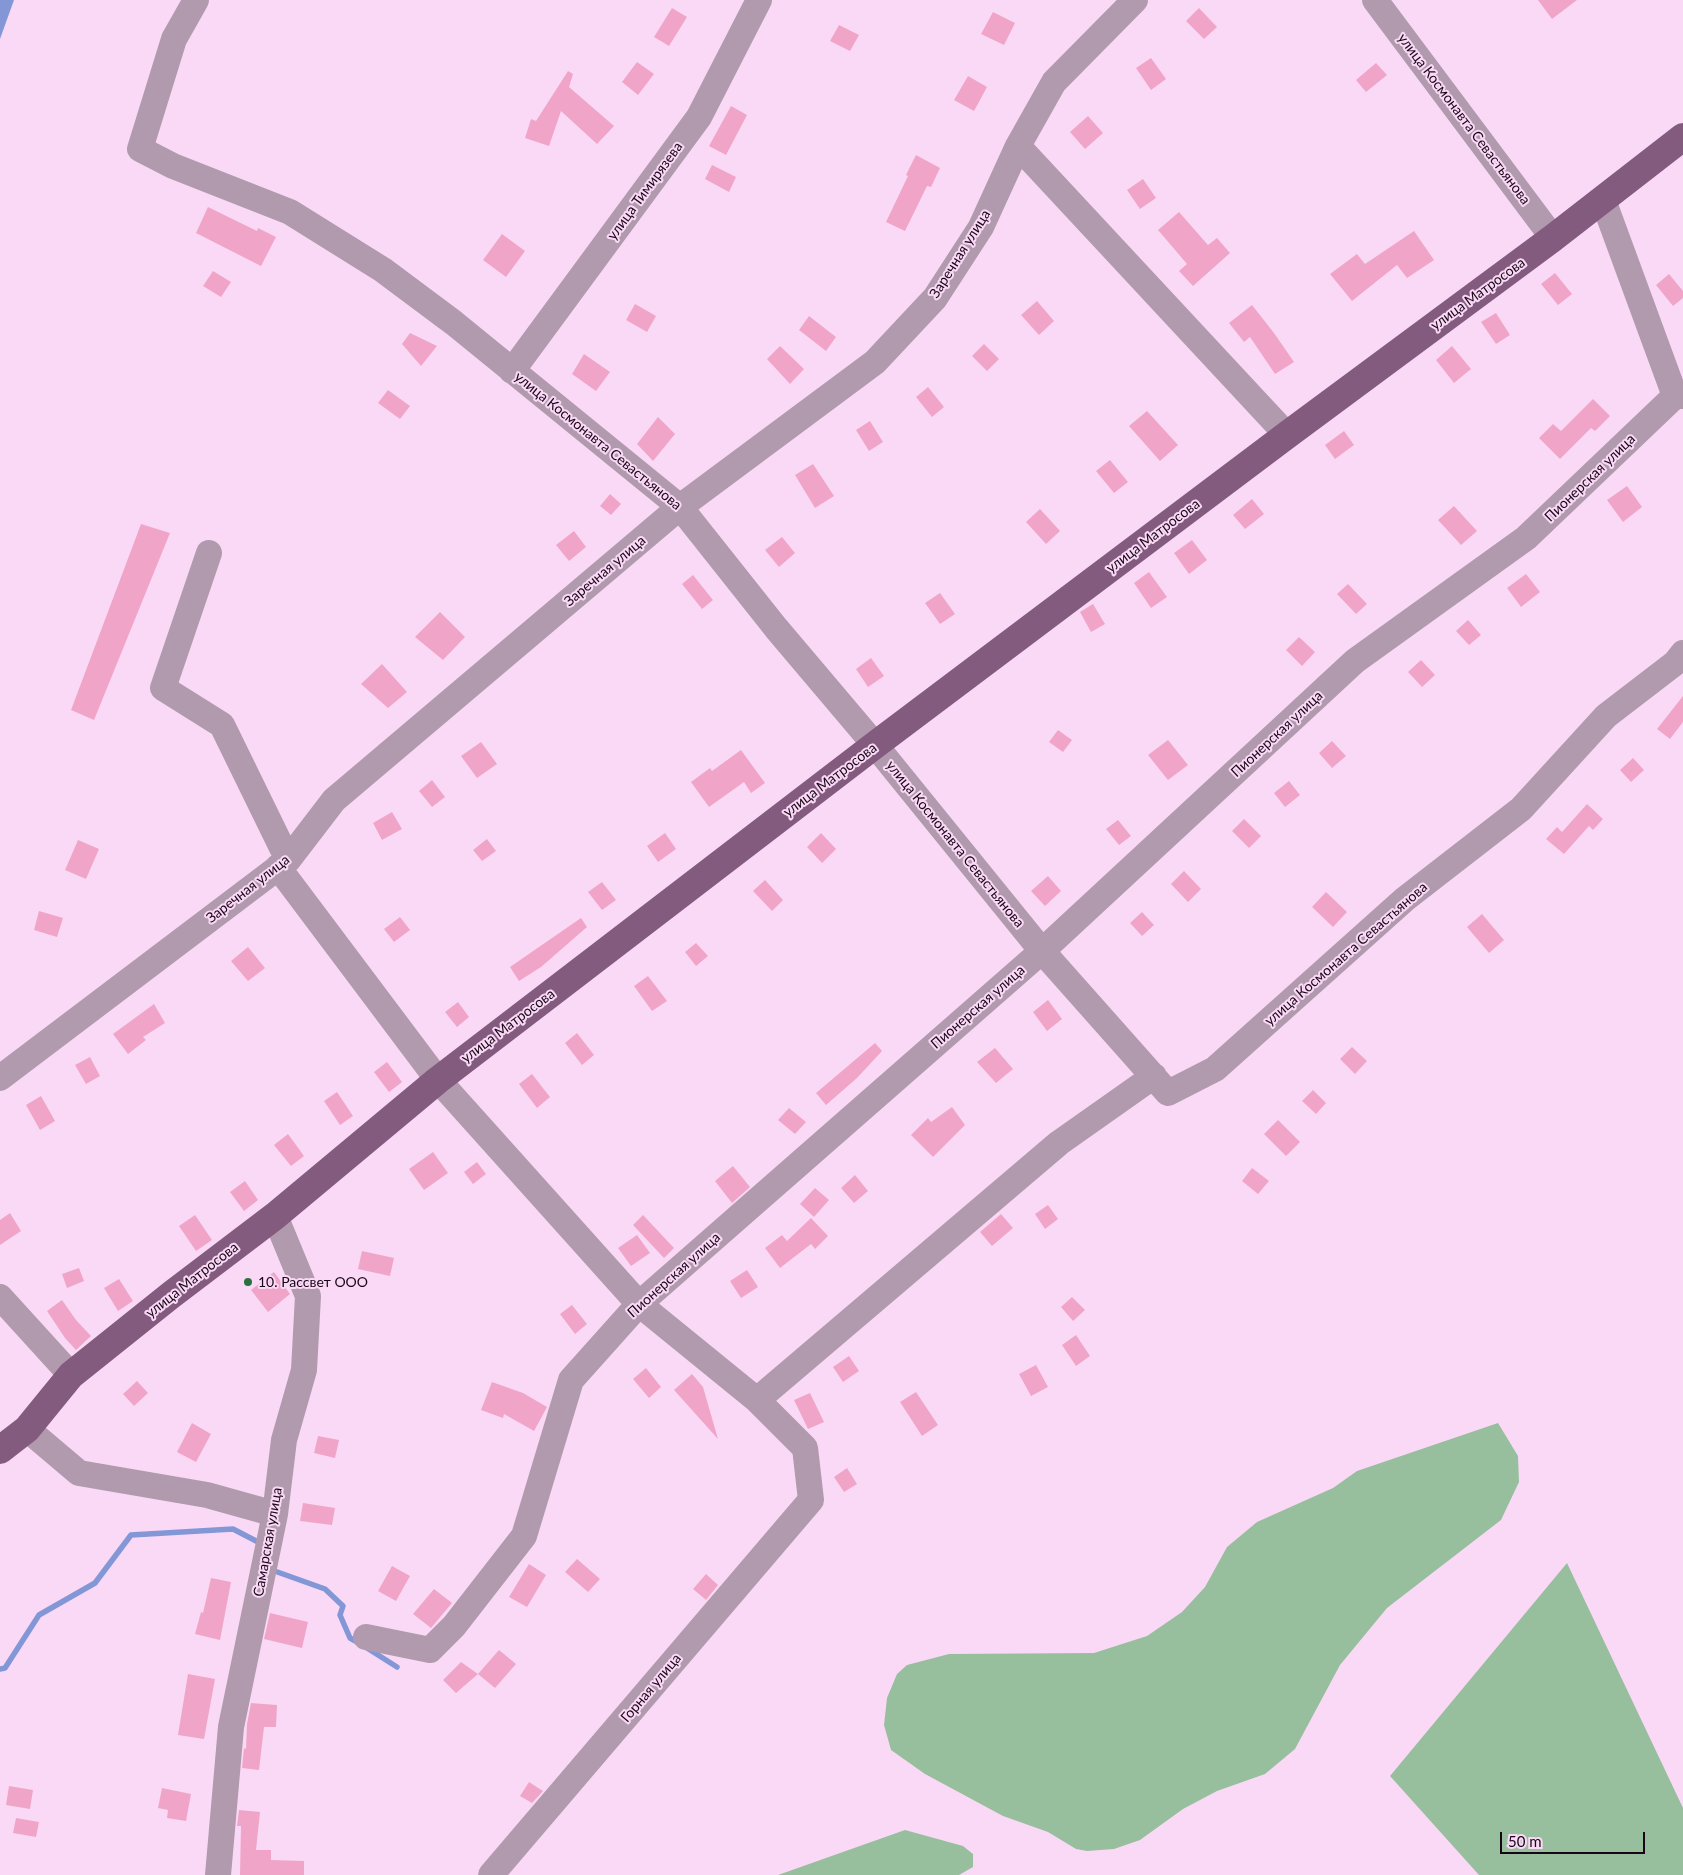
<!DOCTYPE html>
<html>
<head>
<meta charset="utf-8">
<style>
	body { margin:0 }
	#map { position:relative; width:1683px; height:1875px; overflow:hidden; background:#fad9f6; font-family:Lato,sans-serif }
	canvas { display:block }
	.scale { position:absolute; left:1500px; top:1832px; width:145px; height:22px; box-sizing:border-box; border:2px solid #180616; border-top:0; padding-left:6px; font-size:15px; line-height:18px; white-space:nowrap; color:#180616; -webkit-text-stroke:4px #fad9f6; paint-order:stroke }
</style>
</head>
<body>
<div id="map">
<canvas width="1683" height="1875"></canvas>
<div class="scale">50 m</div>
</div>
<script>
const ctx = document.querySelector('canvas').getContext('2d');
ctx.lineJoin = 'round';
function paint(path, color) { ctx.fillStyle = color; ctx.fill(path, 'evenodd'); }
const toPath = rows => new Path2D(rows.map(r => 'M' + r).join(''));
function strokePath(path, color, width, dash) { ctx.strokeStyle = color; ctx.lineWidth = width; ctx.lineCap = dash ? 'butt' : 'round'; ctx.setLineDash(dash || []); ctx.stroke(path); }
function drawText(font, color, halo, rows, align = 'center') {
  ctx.font = font + ' Lato,sans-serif'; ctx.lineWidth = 4; ctx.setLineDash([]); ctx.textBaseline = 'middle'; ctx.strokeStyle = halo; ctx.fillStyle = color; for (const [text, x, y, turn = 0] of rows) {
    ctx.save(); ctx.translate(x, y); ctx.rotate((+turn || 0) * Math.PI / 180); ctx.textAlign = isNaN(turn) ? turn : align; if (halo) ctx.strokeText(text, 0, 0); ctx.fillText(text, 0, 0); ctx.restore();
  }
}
const green = toPath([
	[1498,1423,1518,1456,1519,1482,1501,1520,1387,1608,1340,1665,1295,1749,1265,1774,1217,1791,1183,1809,1140,1840,1114,1849,1087,1851,1076,1849,1048,1832,1003,1816,925,1774,891,1750,884,1725,887,1698,897,1674,907,1665,949,1654,1094,1653,1147,1636,1182,1612,1205,1587,1227,1547,1257,1522,1333,1488,1357,1471],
	[1567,1563,1683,1808,1683,1875,1479,1875,1390,1776],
	[905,1830,963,1846,973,1854,973,1867,959,1875,778,1875]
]);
const water = toPath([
	[0,0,14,0,0,39]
]);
const stream = toPath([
	[269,1569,325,1589,343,1606,340,1615,350,1638,359,1643],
	[367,1648,397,1667],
	[0,1669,5,1668,39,1615,95,1583,131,1535,233,1529,260,1543,259,1545]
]);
const building = toPath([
	[1538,0,1577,0,1552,19],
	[672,8,687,17,669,46,654,37],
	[1199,8,1217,27,1204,39,1186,21],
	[993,12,1015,23,1004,45,981,34],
	[839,25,859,35,850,51,830,41],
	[1151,58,1166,79,1151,90,1136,68],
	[637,62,654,74,638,95,622,82],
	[1376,63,1387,75,1366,92,1356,80],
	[568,71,573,74,569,87,614,126,597,144,561,111,549,146,525,138,531,119,536,121],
	[968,76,987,87,974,111,954,100],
	[731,106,747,115,726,155,709,146],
	[1088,116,1103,133,1085,149,1070,132],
	[916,155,940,168,931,187,927,186,905,231,886,222,908,176,906,175],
	[712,165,736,177,729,192,705,179],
	[1143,179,1156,198,1140,209,1127,190],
	[208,207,257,231,258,228,276,237,261,266,196,233],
	[1179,212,1208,245,1217,238,1230,253,1193,286,1179,271,1187,264,1158,230],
	[1414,231,1434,260,1407,278,1397,265,1352,301,1330,274,1357,254,1365,264],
	[502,234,525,251,506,277,483,260],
	[213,271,231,282,221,297,203,286],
	[1555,273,1572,294,1558,305,1541,284],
	[1669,274,1683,291,1683,298,1673,306,1656,285],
	[1037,301,1054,321,1039,335,1021,315],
	[635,304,656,316,647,332,626,320],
	[1252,305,1274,333,1294,362,1275,374,1250,337,1244,342,1229,323],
	[1496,313,1510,335,1496,344,1481,322],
	[809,316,836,337,826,351,799,330],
	[410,333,437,346,421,366,402,344],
	[984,344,999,359,987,371,972,356],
	[780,346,804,369,790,384,767,359],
	[1452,346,1471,369,1454,383,1436,360],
	[584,354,610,372,596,391,572,374],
	[928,387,944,407,932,417,916,397],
	[388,390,410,406,400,419,378,403],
	[1593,399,1610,416,1595,431,1591,428,1560,459,1539,438,1553,424,1561,431],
	[1147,411,1178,445,1160,461,1129,426],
	[658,417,675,434,653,461,637,444],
	[870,421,883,442,869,451,856,430],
	[1344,431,1354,445,1335,459,1325,445],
	[1110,460,1128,482,1114,493,1096,471],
	[813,464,834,496,815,508,795,475],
	[1627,486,1642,507,1623,522,1607,500],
	[610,494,621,504,611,515,600,506],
	[1252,499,1264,514,1245,529,1233,515],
	[1454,506,1477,531,1461,545,1438,520],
	[1040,509,1060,531,1046,544,1026,522],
	[141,524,170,533,94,720,71,710],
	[574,531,586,547,569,561,556,545],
	[782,537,795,553,779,567,765,550],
	[1192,540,1207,560,1189,574,1174,553],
	[1149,572,1167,597,1151,608,1134,583],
	[1526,574,1540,592,1521,607,1507,588],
	[693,575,713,600,702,609,682,584],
	[1348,584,1367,604,1356,614,1337,594],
	[940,593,955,614,940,624,925,603],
	[1093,604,1105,624,1091,632,1080,612],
	[440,612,465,637,443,660,415,637],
	[1468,620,1481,635,1469,645,1456,631],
	[1299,637,1315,652,1302,666,1286,650],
	[871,658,884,676,868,687,856,669],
	[1421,660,1435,675,1422,687,1408,672],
	[382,664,407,692,388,708,361,684],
	[1683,696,1683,722,1670,739,1657,729],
	[1058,730,1072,740,1063,752,1049,742],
	[1168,740,1188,765,1168,780,1148,755],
	[1332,741,1346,756,1332,768,1319,753],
	[481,742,497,764,477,778,461,756],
	[741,750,765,783,751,793,744,782,709,807,691,782,710,768,712,771],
	[1633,758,1644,770,1631,782,1620,770],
	[432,780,445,797,432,807,419,791],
	[1289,781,1300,795,1285,807,1274,793],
	[1587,804,1603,819,1593,830,1589,826,1564,854,1546,839,1557,827,1562,832],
	[392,812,402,829,382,840,373,823],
	[1244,819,1261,836,1249,848,1232,831],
	[1118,820,1131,836,1119,845,1106,829],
	[665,833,676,849,658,862,647,846],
	[821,833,836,849,822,863,807,847],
	[487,839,496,851,482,861,473,850],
	[78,840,99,849,86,879,65,870],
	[1184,871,1201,889,1188,902,1171,884],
	[1048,876,1061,891,1045,906,1031,891],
	[765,880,783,900,772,911,753,891],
	[602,882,616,900,602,910,588,892],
	[1326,892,1347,912,1333,927,1312,907],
	[39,911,63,918,57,937,34,930],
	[1142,912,1154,925,1142,936,1130,923],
	[1482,914,1504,940,1489,953,1467,927],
	[400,917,410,930,394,942,384,929],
	[581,918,587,927,541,967,519,981,510,967],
	[696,943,708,956,696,966,685,952],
	[248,947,265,968,248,981,231,961],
	[648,976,667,1001,652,1011,634,986],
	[1048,1000,1062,1019,1047,1031,1033,1012],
	[458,1002,469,1017,457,1027,445,1012],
	[154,1004,165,1023,143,1037,146,1040,128,1054,113,1034],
	[577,1033,594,1055,582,1065,565,1043],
	[875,1043,882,1051,857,1078,826,1105,816,1093],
	[1352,1047,1367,1061,1355,1074,1340,1059],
	[995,1048,1013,1069,996,1083,977,1062],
	[90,1057,100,1076,86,1084,75,1065],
	[387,1062,402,1082,389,1092,374,1072],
	[532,1074,550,1097,537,1108,519,1084],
	[1313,1090,1326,1103,1316,1114,1302,1101],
	[337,1092,353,1116,340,1125,324,1101],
	[41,1096,55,1121,40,1130,26,1105],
	[952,1107,965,1125,933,1157,911,1135,928,1118,931,1122],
	[789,1108,806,1122,795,1134,778,1120],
	[1278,1120,1300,1142,1286,1156,1264,1134],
	[288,1134,304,1156,291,1166,274,1145],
	[433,1152,448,1173,424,1190,409,1169],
	[477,1162,486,1174,473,1184,464,1172],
	[733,1166,750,1187,732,1203,715,1181],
	[1252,1168,1269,1181,1258,1194,1242,1181],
	[855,1175,868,1191,854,1203,841,1188],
	[245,1181,258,1200,244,1211,230,1192],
	[815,1188,829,1200,814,1217,800,1204],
	[1048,1205,1058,1219,1045,1229,1035,1214],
	[10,1213,21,1231,0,1245,0,1220],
	[1001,1214,1013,1228,992,1246,980,1232],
	[195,1215,212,1240,196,1251,179,1226],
	[643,1215,674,1248,664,1258,633,1225],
	[811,1218,828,1236,815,1249,811,1244,780,1268,765,1248,782,1235,787,1241],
	[637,1235,650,1253,631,1266,618,1248],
	[362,1251,394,1258,390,1276,358,1269],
	[79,1268,84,1281,67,1288,62,1274],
	[747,1270,758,1287,741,1298,730,1281],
	[274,1272,290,1294,268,1312,251,1290],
	[119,1279,133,1301,118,1311,104,1288],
	[1072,1297,1085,1310,1073,1321,1061,1307],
	[62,1300,76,1320,91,1336,76,1350,65,1338,47,1311],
	[572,1305,587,1324,575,1334,560,1314],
	[1076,1335,1090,1356,1076,1366,1062,1345],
	[849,1356,859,1371,843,1382,833,1367],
	[1036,1365,1048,1387,1031,1396,1019,1374],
	[646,1368,661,1387,649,1398,633,1379],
	[692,1374,703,1387,718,1439,674,1390],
	[137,1381,148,1393,134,1406,123,1394],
	[492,1382,523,1393,547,1407,534,1431,504,1414,503,1418,481,1410],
	[916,1392,938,1425,922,1436,900,1402],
	[810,1393,824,1422,808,1429,794,1400],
	[192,1423,211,1434,196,1462,177,1452],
	[318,1436,339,1440,335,1458,314,1453],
	[847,1468,857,1484,844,1492,834,1477],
	[303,1503,335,1508,332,1525,300,1521],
	[577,1559,600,1579,588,1592,565,1572],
	[529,1564,546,1575,527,1607,509,1597],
	[392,1566,410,1576,396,1601,378,1591],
	[706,1574,718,1585,706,1600,693,1589],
	[211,1578,231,1582,220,1640,195,1634,201,1612,203,1613],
	[434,1589,452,1603,431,1628,413,1614],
	[270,1613,308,1622,302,1648,264,1639],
	[499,1650,516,1664,495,1688,478,1674],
	[461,1662,478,1674,456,1693,443,1680],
	[188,1674,215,1679,204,1739,178,1735],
	[251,1703,277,1705,276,1727,264,1727,259,1770,242,1768,244,1748,246,1749,247,1724],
	[529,1782,543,1791,532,1803,520,1796],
	[9,1786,33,1790,30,1809,6,1805],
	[162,1788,191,1794,186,1821,167,1818,168,1810,158,1808],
	[239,1810,260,1812,256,1850,271,1850,271,1860,304,1861,304,1875,240,1875,241,1826,237,1826],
	[16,1818,39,1822,36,1837,13,1833]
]);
const minor = toPath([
	[196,0,174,39,140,149,173,166,290,212,383,270,454,323,680,507,776,628,875,745,1042,951,1168,1093,1215,1069,1405,899,1521,809,1606,716,1675,663,1683,653],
	[1375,0,1553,238],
	[1018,146,1287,435],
	[1603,200,1675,396,1683,396],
	[512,371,699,117,759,0],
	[209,553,163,688,222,725,288,860],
	[278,867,438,1080,639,1304,757,1400,1059,1143,1154,1076],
	[0,1078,288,860,334,800,680,507,875,362,935,298,981,227,1018,146,1054,82,1135,0],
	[0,1297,71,1375],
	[27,1429,79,1473,207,1495,275,1514],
	[366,1637,430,1650,454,1626,524,1536,571,1380,639,1304,1042,951,1355,661,1526,538,1675,396],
	[218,1875,231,1727,275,1514,284,1440,304,1370,308,1296,275,1216],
	[491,1875,811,1500,805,1448,757,1400]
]);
const major = toPath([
	[0,1450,27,1429,71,1375,171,1295,275,1216,438,1080,875,745,1287,435,1553,238,1683,137]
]);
const markers = [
	[248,1282,5,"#29713e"]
];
const streetNames = [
	["улица Космонавта Севастьянова",1464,119,53],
	["улица Тимирязева",645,191,-54],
	["Заречная улица",960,254,-58],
	["улица Матросова",1478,294,-36],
	["улица Космонавта Севастьянова",598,441,39],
	["Пионерская улица",1590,478,-44],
	["улица Матросова",1153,536,-37],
	["Заречная улица",605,571,-40],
	["Пионерская улица",1277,734,-43],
	["улица Матросова",830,780,-37],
	["улица Космонавта Севастьянова",955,844,51],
	["Заречная улица",248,889,-38],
	["улица Космонавта Севастьянова",1346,954,-41],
	["Пионерская улица",978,1007,-41],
	["улица Матросова",508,1026,-37],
	["Пионерская улица",674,1275,-42],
	["улица Матросова",192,1280,-38],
	["Самарская улица",268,1542,-80],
	["Горная улица",651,1688,-50]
];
const poiNames = [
	["10. Рассвет ООО",258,1282]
];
paint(green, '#97bf9e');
paint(water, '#8397d7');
strokePath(stream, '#8397d7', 5.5);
paint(building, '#f0a5c8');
strokePath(minor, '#b19aae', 26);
strokePath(major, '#835b7f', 28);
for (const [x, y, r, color] of markers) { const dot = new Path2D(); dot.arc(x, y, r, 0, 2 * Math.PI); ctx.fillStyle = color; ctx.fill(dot); strokePath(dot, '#fad9f6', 2); }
drawText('14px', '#180616', '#fad9f6', streetNames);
drawText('14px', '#180616', '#fad9f6', poiNames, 'left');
</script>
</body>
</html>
